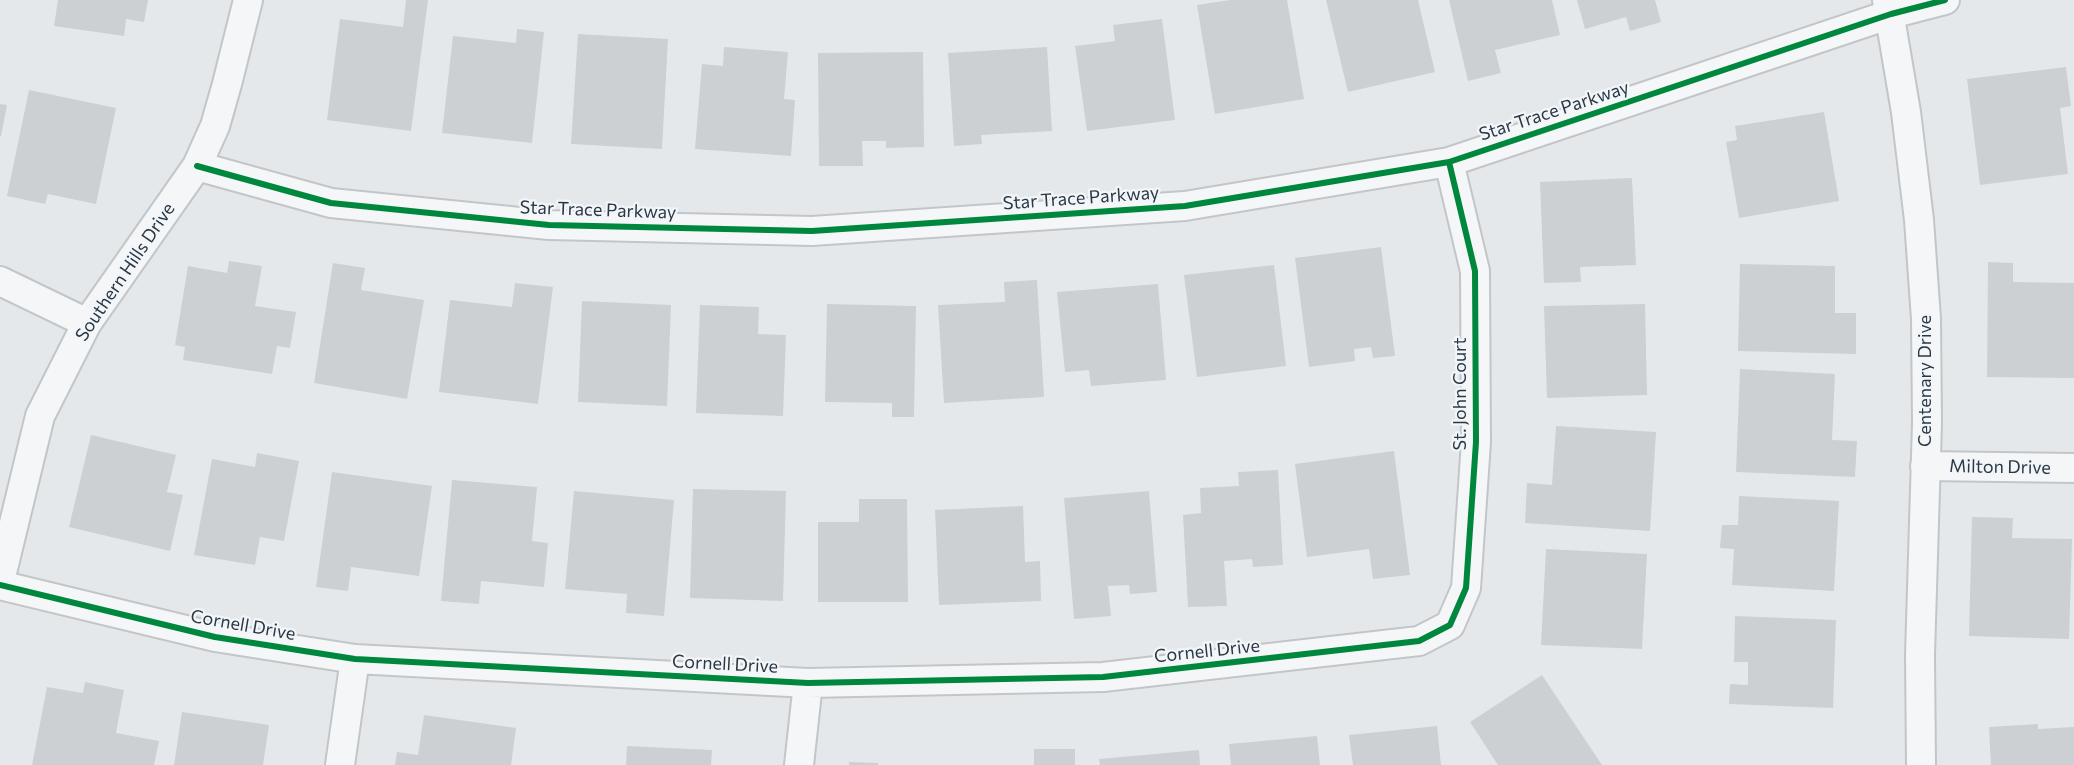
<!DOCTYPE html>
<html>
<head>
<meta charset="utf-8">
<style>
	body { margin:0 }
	canvas { display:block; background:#e5e8ea }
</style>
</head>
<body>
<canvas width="2074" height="765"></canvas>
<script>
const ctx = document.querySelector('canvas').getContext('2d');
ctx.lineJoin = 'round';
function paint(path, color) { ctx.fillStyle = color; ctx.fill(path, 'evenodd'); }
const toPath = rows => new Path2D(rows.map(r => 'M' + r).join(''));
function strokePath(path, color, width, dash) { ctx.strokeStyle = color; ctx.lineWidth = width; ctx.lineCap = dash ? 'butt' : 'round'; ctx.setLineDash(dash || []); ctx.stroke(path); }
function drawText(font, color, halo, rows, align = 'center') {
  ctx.font = font + ' Commissioner,sans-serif'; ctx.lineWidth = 4.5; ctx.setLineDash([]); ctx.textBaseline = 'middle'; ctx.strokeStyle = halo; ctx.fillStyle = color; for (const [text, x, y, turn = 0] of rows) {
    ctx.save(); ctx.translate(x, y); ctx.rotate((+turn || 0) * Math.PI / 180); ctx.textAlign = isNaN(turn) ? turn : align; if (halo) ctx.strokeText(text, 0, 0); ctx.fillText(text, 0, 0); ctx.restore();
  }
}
const building = toPath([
	[58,0,148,0,144,22,126,19,124,36,54,26],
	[406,0,428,0,411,131,327,120,340,19,403,27],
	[1230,0,1287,0,1304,99,1215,114,1197,5],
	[1326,0,1418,0,1435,72,1348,92],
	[1449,0,1552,0,1560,35,1495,50,1501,73,1468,81],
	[1577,0,1655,0,1661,22,1630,31,1626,17,1585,29],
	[1162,19,1175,120,1087,131,1075,46,1115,41,1113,25],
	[517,29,544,32,532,143,442,133,453,36,516,43],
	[578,34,668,39,662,149,571,144],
	[724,47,788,52,784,99,795,100,791,156,695,149,702,64,723,66],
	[1047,47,1052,131,981,135,982,144,954,146,948,53],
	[923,52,924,147,886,148,886,141,862,141,863,166,819,166,818,53],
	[2066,67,2071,106,2060,108,2068,174,1980,185,1967,79],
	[29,90,116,108,96,204,48,194,45,204,7,196],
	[0,104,7,105,1,136,0,136],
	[1824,112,1839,201,1739,218,1726,142,1737,140,1735,126],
	[1632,178,1636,265,1580,267,1581,282,1544,283,1540,182],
	[1381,247,1395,356,1373,358,1371,347,1354,349,1355,361,1309,367,1295,258],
	[229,261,262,266,255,306,296,312,290,348,277,346,272,374,183,360,185,347,175,345,188,266,227,273],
	[1988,262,2013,263,2013,282,2074,283,2074,378,1987,377],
	[333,263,365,268,361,290,424,300,407,399,314,383],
	[1740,264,1835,266,1835,313,1856,313,1856,354,1738,351],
	[1274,265,1286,366,1197,377,1184,275],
	[1037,280,1044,397,944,403,938,305,1005,302,1004,282],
	[515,283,553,287,538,404,439,392,450,300,512,307],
	[1158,284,1166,380,1091,386,1089,370,1065,372,1057,292],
	[582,301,671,305,667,406,578,402],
	[827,304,916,306,914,417,892,417,892,403,825,402],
	[1645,304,1647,395,1547,398,1544,306],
	[700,305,759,307,758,334,786,335,783,416,696,413],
	[1740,369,1835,374,1832,440,1857,441,1855,477,1736,472],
	[1556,426,1656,432,1650,531,1525,523,1527,483,1552,485],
	[91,435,176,455,167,492,183,495,170,551,69,527],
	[1394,451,1410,575,1373,579,1369,549,1307,557,1295,464],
	[257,453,299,461,284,541,260,537,255,565,194,555,212,459,255,467],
	[1278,470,1283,565,1253,567,1252,559,1224,561,1227,606,1188,607,1183,515,1201,513,1200,488,1239,486,1238,472],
	[332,472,432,486,419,576,351,567,348,591,316,587],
	[452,480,537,487,532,541,548,543,544,587,481,581,479,604,441,601],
	[693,489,786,491,783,601,690,598],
	[574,491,674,500,664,616,626,613,627,594,565,589],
	[1149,491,1157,592,1130,594,1129,585,1108,586,1111,616,1074,619,1064,498],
	[1739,496,1839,501,1834,591,1732,585,1734,549,1720,548,1722,525,1738,525],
	[859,499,907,499,908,602,818,602,818,522,859,522],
	[1023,506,1025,562,1040,561,1041,601,939,605,935,510],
	[1972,517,2013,518,2012,538,2072,539,2069,639,1969,636],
	[1546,549,1647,554,1642,649,1541,645],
	[1735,616,1836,620,1833,708,1729,704,1730,684,1748,685,1748,662,1734,662],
	[1542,675,1602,765,1498,765,1470,722],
	[85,682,124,690,116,733,159,741,154,765,32,765,47,687,83,693],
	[182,712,269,725,263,765,174,765],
	[424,715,516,728,511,765,395,765,397,752,418,755],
	[2038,724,2038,729,2074,727,2074,765,1991,765,1989,727],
	[1437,726,1441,765,1353,765,1349,735],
	[1317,736,1320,765,1231,765,1229,744],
	[627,746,712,750,711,765,626,765],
	[1034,749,1075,749,1075,765,1034,765],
	[1199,750,1200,765,1100,765,1099,759],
	[849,762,878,763,878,765,849,765]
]);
const street = toPath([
	[1887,0,1906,112,1919,220,1926,319,1927,423,1920,655,1921,765],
	[197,166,331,203,549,225,812,231,1185,206,1449,162,1891,14,1945,0],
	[0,281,87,323],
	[1925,466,2074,468],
	[0,581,40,416,87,323,197,166,215,126,227,84,248,0],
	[0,585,215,637,355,659,808,683,1103,677,1419,641,1450,625,1466,588,1476,442,1475,271,1449,162],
	[340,765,355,659],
	[799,765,808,683]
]);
const cycleway = toPath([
	[197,166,331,203,549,225,812,231,1185,206,1449,162,1891,14,1945,0],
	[0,585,215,637,355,659,808,683,1103,677,1419,641,1450,625,1466,588,1476,442,1475,271,1449,162]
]);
const streetNames = [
	["Star Trace Parkway",1554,111,-18],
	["Star Trace Parkway",1081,198,-4],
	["Star Trace Parkway",598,210,2],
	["Southern Hills Drive",125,272,-56],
	["Centenary Drive",1925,381,-90],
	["St. John Court",1460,394,-90],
	["Milton Drive",2000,467,1],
	["Cornell Drive",243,625,10],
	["Cornell Drive",1207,651,-6],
	["Cornell Drive",725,664,3]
];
paint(building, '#cdd0d3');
strokePath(street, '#c3c6c8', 32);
strokePath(street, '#f4f6f7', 28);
strokePath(cycleway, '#00873e', 6);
drawText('18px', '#2a3845', '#f3f6f9', streetNames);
</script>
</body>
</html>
